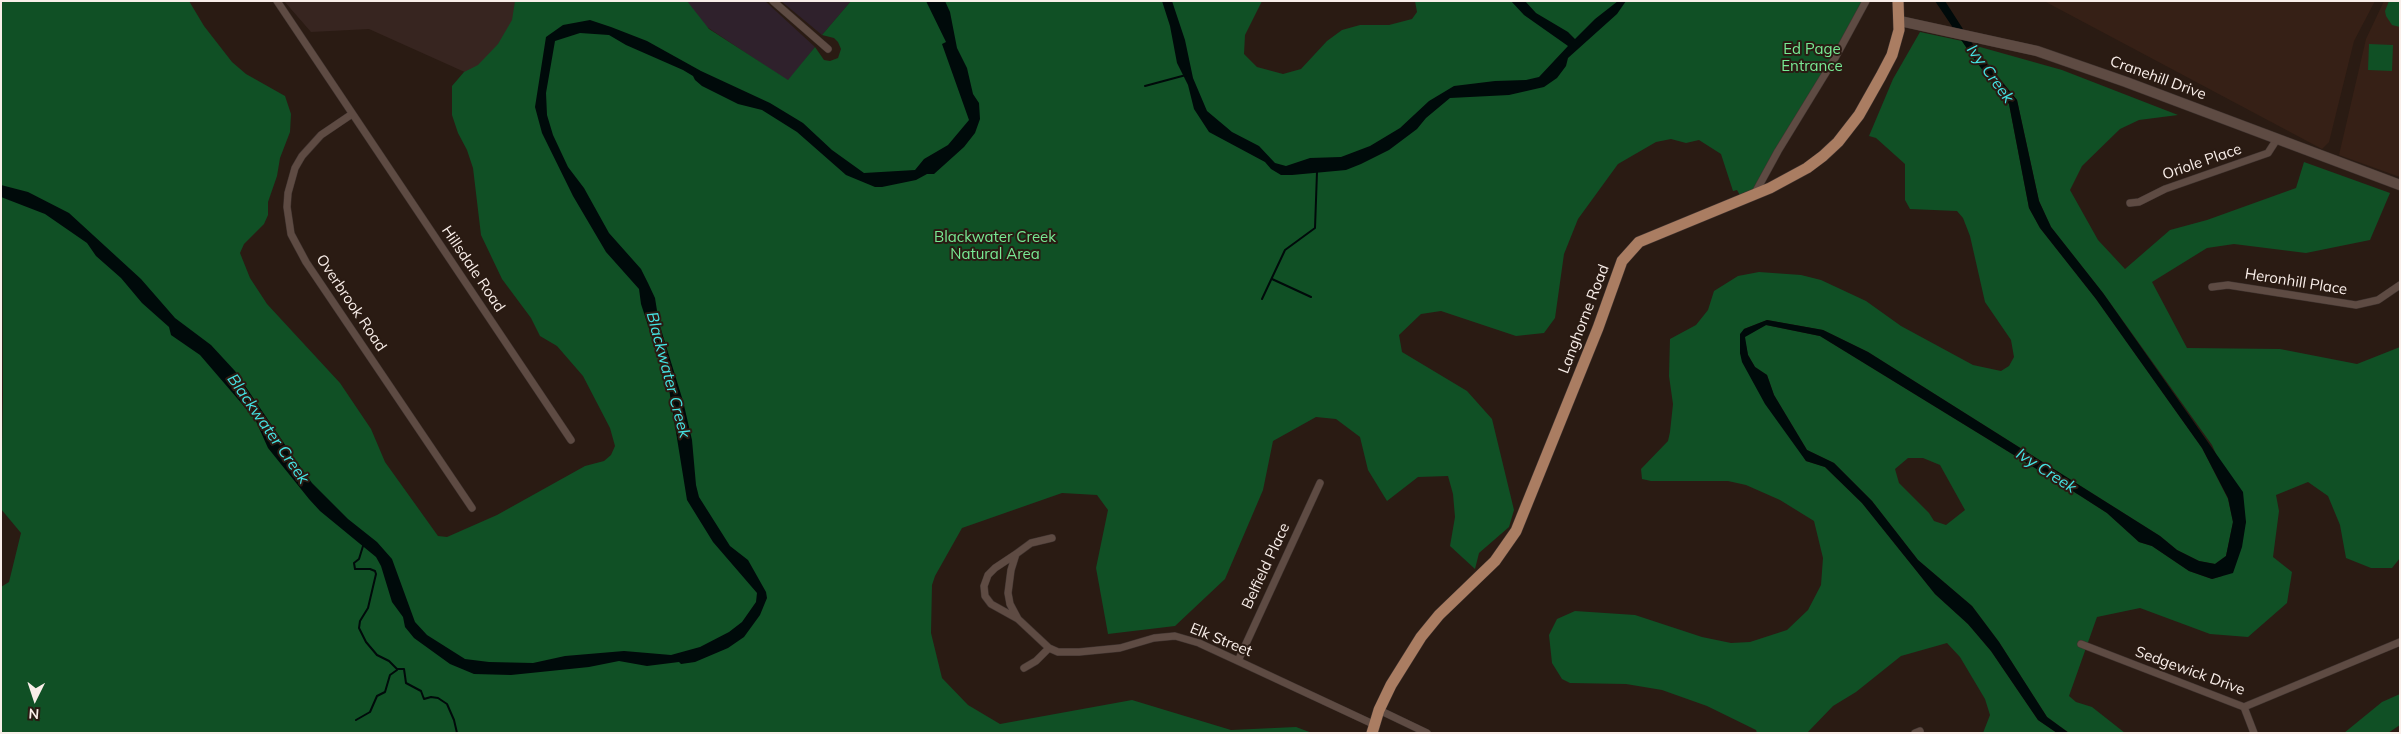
<!DOCTYPE html>
<html>
<head>
<meta charset="utf-8">
<style>
	body { margin:0 }
	#map { position:relative; width:2401px; height:734px; overflow:hidden; background:#2a1b13; font-family:Mulish,sans-serif }
	canvas { display:block }
	.frame { position:absolute; inset:0; border:2px solid #f9eee9; pointer-events:none }
	.north { position:absolute; left:10px; top:674px; width:50px; height:50px; -webkit-text-stroke:4px #2a1b13; paint-order:stroke; rotate:184deg; font-size:14px; font-weight:700; line-height:20px; text-align:center; color:#f9eee9 }
	.north::after { content:''; display:block; margin:auto; width:18px; height:22px; background:#f9eee9; clip-path:polygon(50% 0,100% 100%,50% 72%,0 100%) }
</style>
</head>
<body>
<div id="map">
<canvas width="2401" height="734"></canvas>
<div class="frame"></div>
<div class="north">N</div>
</div>
<script>
const ctx = document.querySelector('canvas').getContext('2d');
ctx.lineJoin = 'round';
function paint(path, color) { ctx.fillStyle = color; ctx.fill(path, 'evenodd'); }
const toPath = rows => new Path2D(rows.map(r => 'M' + r).join(''));
function strokePath(path, color, width, dash) { ctx.strokeStyle = color; ctx.lineWidth = width; ctx.lineCap = dash ? 'butt' : 'round'; ctx.setLineDash(dash || []); ctx.stroke(path); }
function drawText(font, color, halo, rows, align = 'center') {
  ctx.font = font + ' Mulish,sans-serif'; ctx.lineWidth = 4; ctx.setLineDash([]); ctx.textBaseline = 'middle'; ctx.strokeStyle = halo; ctx.fillStyle = color; for (const [text, x, y, turn = 0] of rows) {
    ctx.save(); ctx.translate(x, y); ctx.rotate((+turn || 0) * Math.PI / 180); ctx.textAlign = isNaN(turn) ? turn : align; if (halo) ctx.strokeText(text, 0, 0); ctx.fillText(text, 0, 0); ctx.restore();
  }
}
const commercial = toPath([
	[668,1,765,1,815,47,788,81],
	[781,1,851,1,822,35]
]);
const built = toPath([
	[2044,1,2375,1,2354,41,2329,142,2322,149],
	[2384,1,2400,1,2400,177,2339,155,2366,39]
]);
const medical = toPath([
	[284,1,533,1,478,78,369,29,311,32]
]);
const green = toPath([
	[1,1,189,1,204,26,232,62,246,74,285,96,291,114,290,132,280,158,277,176,268,202,268,215,264,224,244,244,240,253,250,278,267,304,340,383,371,429,385,462,438,536,447,537,497,515,585,466,604,461,611,455,615,446,610,428,583,376,557,346,540,336,531,318,502,279,481,235,473,168,467,150,458,133,452,115,452,86,464,72,478,65,498,44,512,20,515,1,687,1,709,29,788,80,815,47,824,60,830,61,838,58,841,49,838,42,834,38,822,35,851,1,1262,1,1245,35,1244,54,1257,67,1283,74,1301,69,1327,41,1342,30,1360,25,1389,25,1412,19,1417,12,1415,1,1866,1,1755,194,1742,199,1737,190,1733,191,1721,154,1699,140,1686,143,1671,139,1656,142,1618,164,1578,219,1564,254,1555,318,1544,333,1516,336,1441,311,1421,314,1399,335,1402,352,1467,391,1492,419,1514,510,1509,527,1479,553,1475,569,1450,546,1455,517,1453,494,1448,476,1418,477,1387,501,1368,470,1360,437,1336,419,1316,417,1273,441,1263,490,1225,579,1175,626,1108,634,1096,568,1108,510,1097,495,1062,493,962,528,935,576,932,585,931,633,942,678,968,705,1000,724,1132,700,1231,730,1296,727,1312,733,1,733,1,587,9,582,21,533,1,509,3,395],
	[2389,1,2400,1,2400,27,2392,25,2386,16,2385,11],
	[1920,32,1962,41,2009,104,2029,208,2040,228,2096,299,2202,448,2228,499,2233,522,2226,556,2215,564,2199,561,2177,550,2160,536,1868,352,1823,330,1767,320,1744,329,1740,353,1806,461,1825,467,1862,503,1935,594,1968,624,1991,651,2038,720,2057,733,1983,733,1990,715,1985,699,1960,657,1947,643,1901,656,1856,692,1833,706,1807,733,1757,733,1756,730,1707,706,1662,690,1626,684,1570,683,1562,679,1552,663,1549,635,1557,619,1575,611,1635,615,1702,637,1731,643,1750,642,1787,630,1808,610,1821,585,1823,558,1814,521,1780,500,1746,485,1728,481,1651,481,1642,479,1641,469,1668,441,1670,432,1673,404,1669,376,1670,339,1696,325,1708,310,1714,291,1738,276,1759,272,1801,275,1821,280,1866,301,1901,326,1973,365,2001,371,2009,366,2014,357,2011,340,1985,302,1970,236,1963,218,1957,211,1910,209,1905,200,1905,164,1876,138,1869,136,1893,79],
	[2369,44,2393,45,2392,71,2368,70],
	[1973,45,2062,70,2178,115,2139,120,2120,129,2082,166,2070,190,2098,240,2125,269,2170,230,2207,220,2296,188,2304,162,2390,193,2370,240,2306,253,2234,244,2207,248,2152,282,2187,348,2280,349,2357,364,2400,347,2400,558,2392,568,2371,568,2346,558,2340,525,2328,496,2308,482,2276,495,2279,511,2273,557,2292,572,2287,603,2248,637,2210,634,2140,608,2097,617,2069,696,2076,702,2092,707,2125,733,2069,733,2047,717,1999,642,1972,606,1918,560,1872,501,1834,463,1807,450,1774,395,1767,375,1755,367,1748,355,1744,337,1766,325,1820,336,2079,495,2107,513,2139,542,2152,546,2189,571,2212,579,2222,576,2246,522,2212,445,2103,293,2051,227,2039,201,2017,100],
	[1908,458,1923,458,1940,465,1965,510,1946,525,1934,521,1929,513,1899,483,1895,469],
	[2400,694,2400,725,2388,733,2344,733,2382,702]
]);
const water = toPath([
	[926,1,945,1,950,12,957,48,967,68,973,94,979,103,980,119,975,133,964,147,934,174,927,174,916,180,882,187,875,187,846,175,797,132,762,110,738,104,702,86,695,80,693,76,683,70,626,45,609,35,580,33,555,41,546,93,547,115,553,135,568,167,584,188,609,233,641,269,648,283,655,298,659,323,683,401,692,440,696,485,699,497,730,546,748,560,766,592,767,598,760,615,744,637,728,648,695,662,681,664,679,662,647,666,619,661,589,667,511,675,474,674,450,664,414,638,405,627,403,617,392,602,381,566,376,557,320,511,309,499,268,448,255,419,200,355,171,335,169,327,142,303,121,278,96,256,87,243,45,214,1,197,1,185,28,192,69,213,141,279,175,318,211,345,235,371,296,461,312,483,348,519,377,542,392,559,415,622,427,635,465,659,489,662,533,663,565,656,624,651,671,655,700,647,729,632,742,622,756,602,757,593,713,542,687,500,669,389,641,304,639,289,606,252,573,196,542,133,535,107,546,37,563,25,590,20,611,27,647,41,701,71,770,103,803,123,832,150,864,173,915,170,924,159,948,145,969,120,942,44,946,42],
	[1162,1,1172,1,1185,40,1193,78,1207,111,1232,132,1259,146,1275,163,1286,166,1310,158,1341,157,1370,146,1400,128,1429,101,1454,86,1495,81,1526,80,1539,77,1568,46,1524,15,1511,1,1525,1,1536,13,1568,32,1575,39,1595,19,1618,1,1626,1,1617,14,1568,58,1566,66,1557,78,1544,87,1509,95,1450,98,1426,118,1417,129,1389,150,1361,164,1346,170,1292,175,1281,175,1271,169,1265,162,1209,132,1194,109,1188,85,1177,63,1170,26],
	[1935,1,1945,1,1981,57,2017,100,2039,201,2051,227,2103,293,2243,492,2246,522,2242,547,2233,573,2212,579,2189,571,2152,546,2139,542,2107,513,2079,495,1820,336,1766,325,1745,337,1748,355,1755,367,1767,375,1774,395,1807,450,1834,463,1872,501,1918,560,1972,606,1999,642,2047,717,2069,733,2057,733,2038,720,1991,651,1968,624,1935,594,1862,503,1825,467,1806,461,1765,404,1742,362,1740,353,1740,334,1744,329,1767,320,1823,330,1868,352,2160,536,2177,550,2199,561,2215,564,2226,556,2233,522,2228,498,2202,448,2096,299,2040,228,2029,208,2009,104,1974,59]
]);
const stream = toPath([
	[1145,86,1186,75],
	[1272,279,1311,297],
	[1262,299,1285,250,1315,228,1317,172],
	[363,546,359,559,354,563,355,569,370,569,375,571,376,574,368,608,360,621,359,628,366,642,377,655,389,661,397,669,404,669,406,683,421,691,424,699,431,697,438,698,447,704,454,720,457,733],
	[356,720,370,712,377,696,385,692,390,675,397,670]
]);
const minor = toPath([
	[277,1,571,440],
	[773,1,828,49],
	[352,114,321,135,302,156,295,168,288,193,287,207,291,234,306,262,472,508],
	[1755,193,1778,151,1835,58,1866,1],
	[2130,203,2139,202,2165,189,2268,153,2277,139],
	[2212,287,2228,285,2356,305,2378,300,2400,285],
	[1052,538,1031,543,1016,554,1011,570,1008,593,1010,604,1018,619,1049,648,1058,652,1079,652,1120,648,1154,638,1175,636,1199,643,1238,661,1373,724],
	[1016,554,995,568,988,575,984,586,985,596,991,604,1018,619],
	[2081,644,2244,707,2400,642],
	[1238,661,1320,483],
	[1024,668,1036,661,1049,648],
	[2244,707,2254,733],
	[1379,710,1427,733],
	[1915,733,1920,731]
]);
const secondary = toPath([
	[1900,21,2037,51,2126,82,2400,185]
]);
const primary = toPath([
	[1372,733,1379,710,1391,685,1421,637,1439,615,1495,561,1516,531,1598,328,1622,261,1639,242,1770,188,1807,168,1823,156,1838,142,1859,115,1881,76,1892,55,1899,30,1898,1]
]);
const parkNames = [
	["Ed Page",1812,49],
	["Entrance",1812,66],
	["Blackwater Creek",995,237],
	["Natural Area",995,254]
];
const streetNames = [
	["Cranehill Drive",2158,78,20],
	["Oriole Place",2202,162,-19],
	["Hillsdale Road",473,269,56],
	["Heronhill Place",2296,282,9],
	["Overbrook Road",351,303,56],
	["Langhorne Road",1584,319,-69],
	["Belfield Place",1266,566,-65],
	["Elk Street",1221,640,22],
	["Sedgewick Drive",2190,671,20]
];
const waterNames = [
	["Ivy Creek",1990,74,54],
	["Blackwater Creek",668,375,75],
	["Blackwater Creek",268,429,55],
	["Ivy Creek",2046,471,33]
];
paint(commercial, '#2f212c');
paint(built, '#362016');
paint(medical, '#372520');
paint(green, '#105025');
paint(water, '#000a0a');
strokePath(stream, '#000a0a', 2);
strokePath(minor, '#403430', 8);
strokePath(secondary, '#403430', 11);
strokePath(primary, '#403430', 12);
strokePath(minor, '#5e4b43', 7);
strokePath(secondary, '#5e4b43', 10);
strokePath(primary, '#aa7d62', 11);
drawText('15px', '#78ea94', '#2a1b13', parkNames);
drawText('15px', '#f9eee9', '#2a1b13', streetNames);
drawText('italic 16px', '#45e4e4', '#2a1b13', waterNames);
</script>
</body>
</html>
